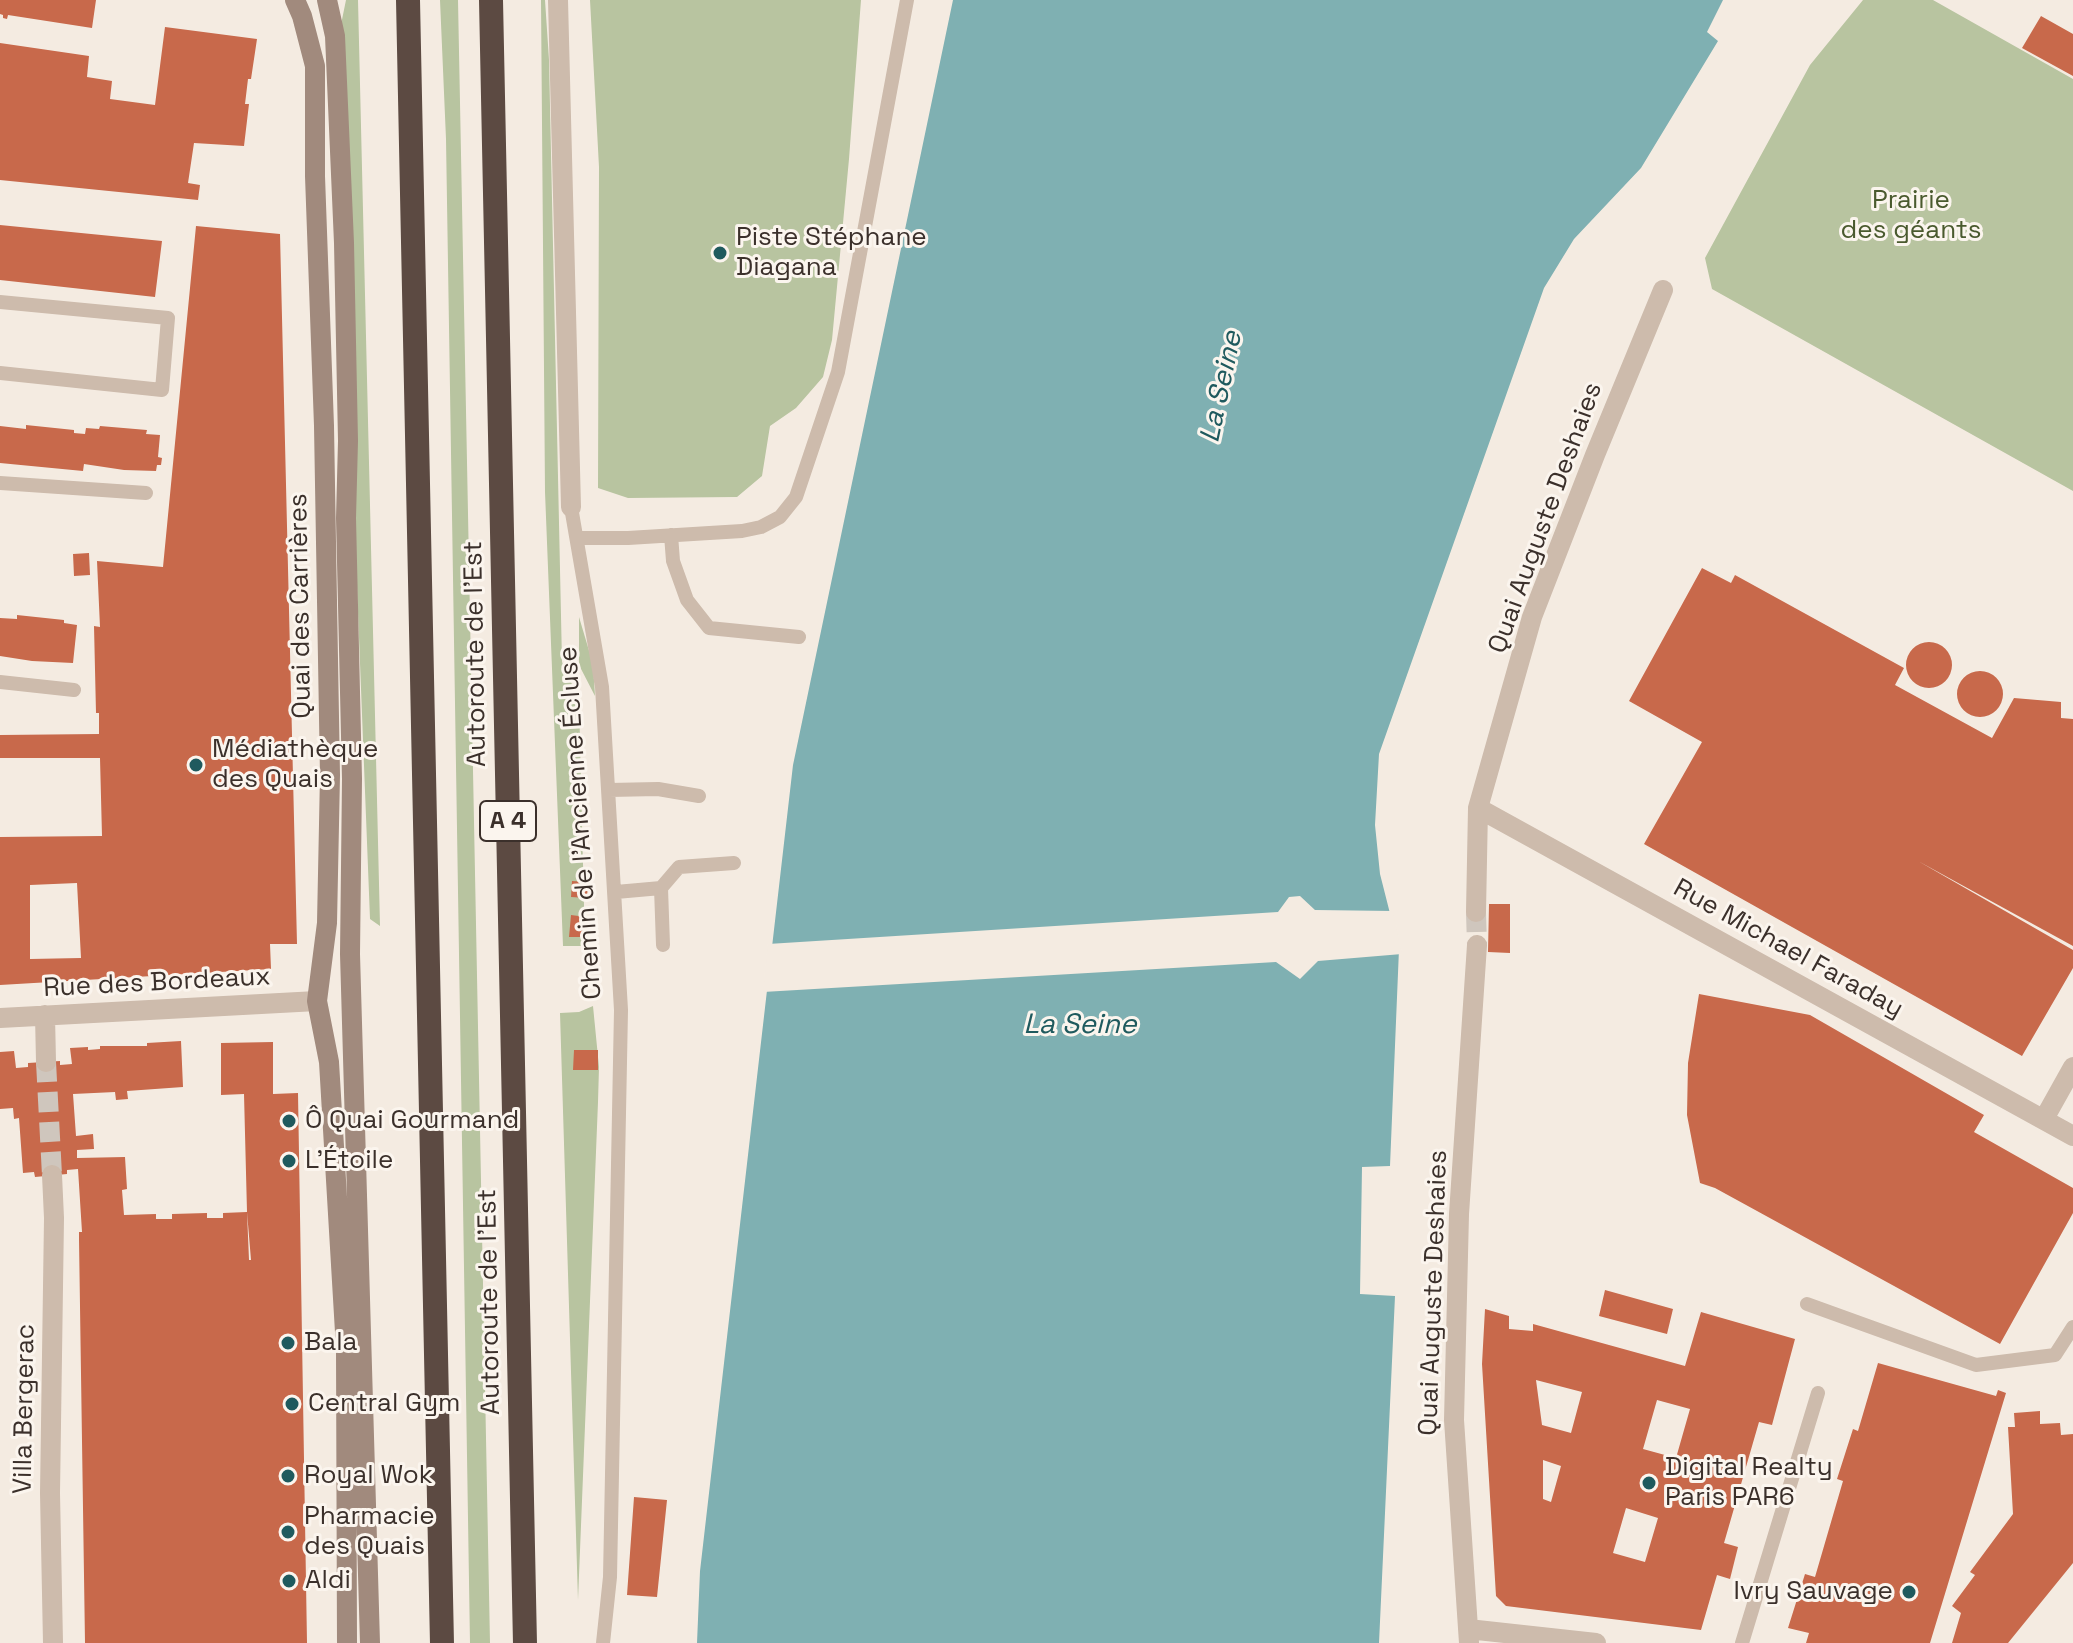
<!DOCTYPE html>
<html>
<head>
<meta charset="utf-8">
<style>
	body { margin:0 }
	canvas { display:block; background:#f4ebe1 }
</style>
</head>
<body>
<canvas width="2073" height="1643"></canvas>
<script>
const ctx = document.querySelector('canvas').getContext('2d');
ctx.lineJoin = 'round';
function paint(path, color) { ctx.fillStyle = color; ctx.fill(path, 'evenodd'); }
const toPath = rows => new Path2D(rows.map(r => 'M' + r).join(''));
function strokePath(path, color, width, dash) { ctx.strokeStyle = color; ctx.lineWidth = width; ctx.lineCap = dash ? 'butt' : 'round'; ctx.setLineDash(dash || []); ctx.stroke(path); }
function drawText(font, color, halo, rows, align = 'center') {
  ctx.font = font + ' "Space Grotesk",sans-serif'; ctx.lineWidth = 6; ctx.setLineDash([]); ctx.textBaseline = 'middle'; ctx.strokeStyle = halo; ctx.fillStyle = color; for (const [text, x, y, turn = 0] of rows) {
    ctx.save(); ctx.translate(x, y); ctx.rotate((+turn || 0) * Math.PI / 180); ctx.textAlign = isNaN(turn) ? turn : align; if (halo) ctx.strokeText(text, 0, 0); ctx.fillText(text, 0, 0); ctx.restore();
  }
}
const green = toPath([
	[346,0,358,0,380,926,370,919,336,49],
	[440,0,458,0,490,1643,470,1643,446,139],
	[541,0,545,0,549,60,562,662,579,700,585,946,563,946,545,492],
	[590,0,861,0,849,159,832,340,823,377,796,408,770,426,762,476,737,497,628,498,598,488,599,167],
	[1863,0,1933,0,2073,79,2073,491,1712,289,1705,258,1810,65],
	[579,617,593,664,595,696,579,665],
	[593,1006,599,1067,598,1102,578,1600,560,1013,579,1012]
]);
const water = toPath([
	[953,0,1723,0,1707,32,1718,41,1641,168,1574,239,1544,288,1379,754,1375,825,1380,874,1399,949,1390,1166,1362,1167,1360,1294,1395,1296,1379,1643,697,1643,700,1571,793,765]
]);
const pier = toPath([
	[1300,896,1315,910,1393,911,1402,954,1318,961,1300,979,1276,962,763,992,768,944,1278,912,1289,897]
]);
const building = toPath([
	[0,0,96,0,92,28,8,15,7,19,3,18,3,15,0,14],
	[2041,16,2073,34,2073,76,2022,48],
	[165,27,257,39,251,79,248,79,245,104,249,104,244,146,194,143,188,183,200,185,198,200,0,180,0,43,89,56,87,77,112,81,110,99,155,105],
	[0,225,162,241,155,297,0,280],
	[196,226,280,234,297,944,270,944,271,969,0,985,0,837,102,836,100,758,0,758,0,735,99,734,99,713,96,713,94,626,100,627,97,561,163,567],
	[77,883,81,958,30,959,30,885],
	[26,425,74,430,74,433,85,434,86,428,99,429,100,426,147,430,146,434,160,435,158,457,162,458,161,465,157,465,156,471,124,470,84,464,83,471,0,463,0,426,26,429],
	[89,553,90,575,74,576,73,554],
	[1702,568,1731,583,1735,575,1904,668,1895,685,1992,738,2014,698,2061,702,2061,718,2073,719,2073,946,1918,861,2073,950,2073,968,2022,1056,1644,844,1702,742,1629,701],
	[17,615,64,620,64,623,77,625,73,663,32,661,0,656,0,618,17,619],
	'1906 665a23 23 0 1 1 46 0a23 23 0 1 1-46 0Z',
	'1957 694a23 23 0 1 1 46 0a23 23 0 1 1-46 0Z',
	[572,881,588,882,587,898,571,897],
	[1489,904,1510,904,1510,953,1488,952],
	[571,915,586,917,585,937,569,937],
	[1699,994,1810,1015,1984,1115,1974,1132,2073,1188,2073,1213,2000,1344,1715,1188,1700,1183,1687,1115,1688,1063],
	[181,1041,183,1087,127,1091,128,1099,116,1100,115,1092,73,1094,76,1136,93,1134,94,1149,77,1150,77,1158,125,1157,127,1189,122,1190,124,1215,156,1214,156,1219,172,1219,172,1214,207,1213,207,1218,223,1218,223,1213,247,1212,244,1094,221,1095,221,1043,273,1042,273,1094,298,1093,307,1643,85,1643,79,1239,79,1232,82,1232,78,1169,67,1170,67,1174,35,1177,34,1172,23,1173,19,1118,14,1119,13,1108,0,1109,0,1052,14,1051,16,1068,28,1067,28,1063,60,1061,60,1065,72,1064,70,1048,88,1047,88,1050,100,1049,100,1046,147,1046,147,1043],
	[247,1212,251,1260,249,1260],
	[574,1050,598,1050,598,1070,573,1070],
	[1605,1290,1673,1309,1667,1334,1599,1316],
	[1485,1309,1509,1316,1509,1329,1533,1331,1533,1324,1685,1366,1701,1312,1795,1339,1772,1425,1759,1422,1724,1543,1738,1547,1730,1579,1717,1575,1701,1630,1506,1606,1496,1596,1482,1364],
	[1536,1380,1582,1392,1571,1433,1542,1425],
	[1657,1400,1690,1409,1676,1458,1643,1449],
	[1543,1460,1561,1466,1551,1502,1543,1499],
	[1626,1508,1658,1518,1645,1562,1613,1553],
	[1878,1363,1996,1396,1998,1390,2006,1393,1930,1643,1806,1643,1809,1633,1788,1628,1805,1574,1815,1577,1843,1481,1837,1479,1853,1429,1858,1431],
	[2040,1411,2040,1424,2060,1423,2061,1435,2073,1434,2073,1563,2008,1643,1952,1643,1961,1613,1952,1606,1975,1575,1970,1572,2013,1514,2008,1427,2015,1427,2014,1413],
	[634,1497,667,1500,657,1597,627,1595]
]);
const streetTunnel = toPath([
	[1476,912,1477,945],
	[46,1062,52,1175]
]);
const lane = toPath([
	[0,302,168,318,162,390,0,373],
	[0,483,146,493],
	[571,507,602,687,621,1010,610,1577,603,1643],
	[671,535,673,561,687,600,709,628,799,637],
	[577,538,628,538,742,531,761,527,780,517,796,497,838,372,907,0],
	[0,682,74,690],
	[609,790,658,789,699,796],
	[661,888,663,945],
	[616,892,661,888,679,867,734,863],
	[1807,1304,1976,1365,2055,1355,2073,1327],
	[1742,1643,1818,1393]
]);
const street = toPath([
	[558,0,571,507],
	[1478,808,2073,1136],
	[1476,912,1478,808,1532,617,1595,455,1663,290],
	[45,1015,46,1062],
	[0,1018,317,1001],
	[2044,1119,2073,1067],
	[52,1175,54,1218,50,1493,53,1643],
	[1468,1629,1596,1643],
	[1469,1643,1454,1420,1459,1214,1477,945]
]);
const secondary = toPath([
	[295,0,302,16,315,66,315,176,324,426,330,775,327,923,317,1001,329,1062,346,1349,347,1643],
	[327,0,335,36,344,243,348,441,346,518,352,779,350,954,370,1643]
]);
const highway = toPath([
	[408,0,442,1643],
	[491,0,525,1643]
]);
const markers = [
	[720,253,8,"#1f5a5e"],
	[196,765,8,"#1f5a5e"],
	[289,1121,8,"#1f5a5e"],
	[289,1161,8,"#1f5a5e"],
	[288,1343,8,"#1f5a5e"],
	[292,1404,8,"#1f5a5e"],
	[288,1476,8,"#1f5a5e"],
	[1649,1483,8,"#1f5a5e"],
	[288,1532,8,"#1f5a5e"],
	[289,1581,8,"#1f5a5e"],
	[1909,1592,8,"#1f5a5e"]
];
const shields = [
	[508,821,56]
];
const shieldNames = [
	["A 4",508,821]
];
const parkNames = [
	["Prairie",1911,201],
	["des géants",1911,231]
];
const poiNames = [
	["Piste Stéphane",736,238],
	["Diagana",736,268],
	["Médiathèque",212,750],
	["des Quais",212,780],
	["Ô Quai Gourmand",305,1121],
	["L'Étoile",305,1161],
	["Bala",304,1343],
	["Central Gym",308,1404],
	["Digital Realty",1665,1468],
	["Paris PAR6",1665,1498],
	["Royal Wok",304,1476],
	["Pharmacie",304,1517],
	["des Quais",304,1547],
	["Aldi",305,1581],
	["Ivry Sauvage",1893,1592,"right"]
];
const streetNames = [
	["Quai Auguste Deshaies",1546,518,-70],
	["Quai des Carrières",301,606,-91],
	["Autoroute de l’Est",476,654,-91],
	["Chemin de l'Ancienne Écluse",581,823,-94],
	["Rue Michael Faraday",1788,949,29],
	["Rue des Bordeaux",157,983,-3],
	["Quai Auguste Deshaies",1434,1293,-88],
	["Autoroute de l’Est",490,1302,-91],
	["Villa Bergerac",25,1409,-89]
];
const waterNames = [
	["La Seine",1222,387,-78],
	["La Seine",1080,1025]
];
paint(green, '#b8c4a0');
paint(water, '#7fb0b2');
paint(pier, '#f4ebe1');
paint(building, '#c8694b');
strokePath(streetTunnel, '#cfc6bd', 20, [20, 10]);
strokePath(lane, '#cdbbac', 14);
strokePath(street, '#cdbbac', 20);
strokePath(secondary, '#a18a7d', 20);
strokePath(highway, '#5c4a42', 24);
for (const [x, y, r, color] of markers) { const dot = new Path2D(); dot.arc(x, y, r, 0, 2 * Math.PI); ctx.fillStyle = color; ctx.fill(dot); strokePath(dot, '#fbf5ee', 3); }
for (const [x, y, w] of shields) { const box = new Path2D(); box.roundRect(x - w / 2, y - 20, w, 40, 6); ctx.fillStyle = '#fbf5ee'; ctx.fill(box); strokePath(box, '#3b302b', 2); }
drawText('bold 24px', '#3b302b', null, shieldNames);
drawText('26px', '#4a5a2e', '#fbf5ee', parkNames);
drawText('26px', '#3b302b', '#fbf5ee', poiNames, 'left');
drawText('26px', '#3b302b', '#fbf5ee', streetNames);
drawText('italic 28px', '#1f5a5e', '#fbf5ee', waterNames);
</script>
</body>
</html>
